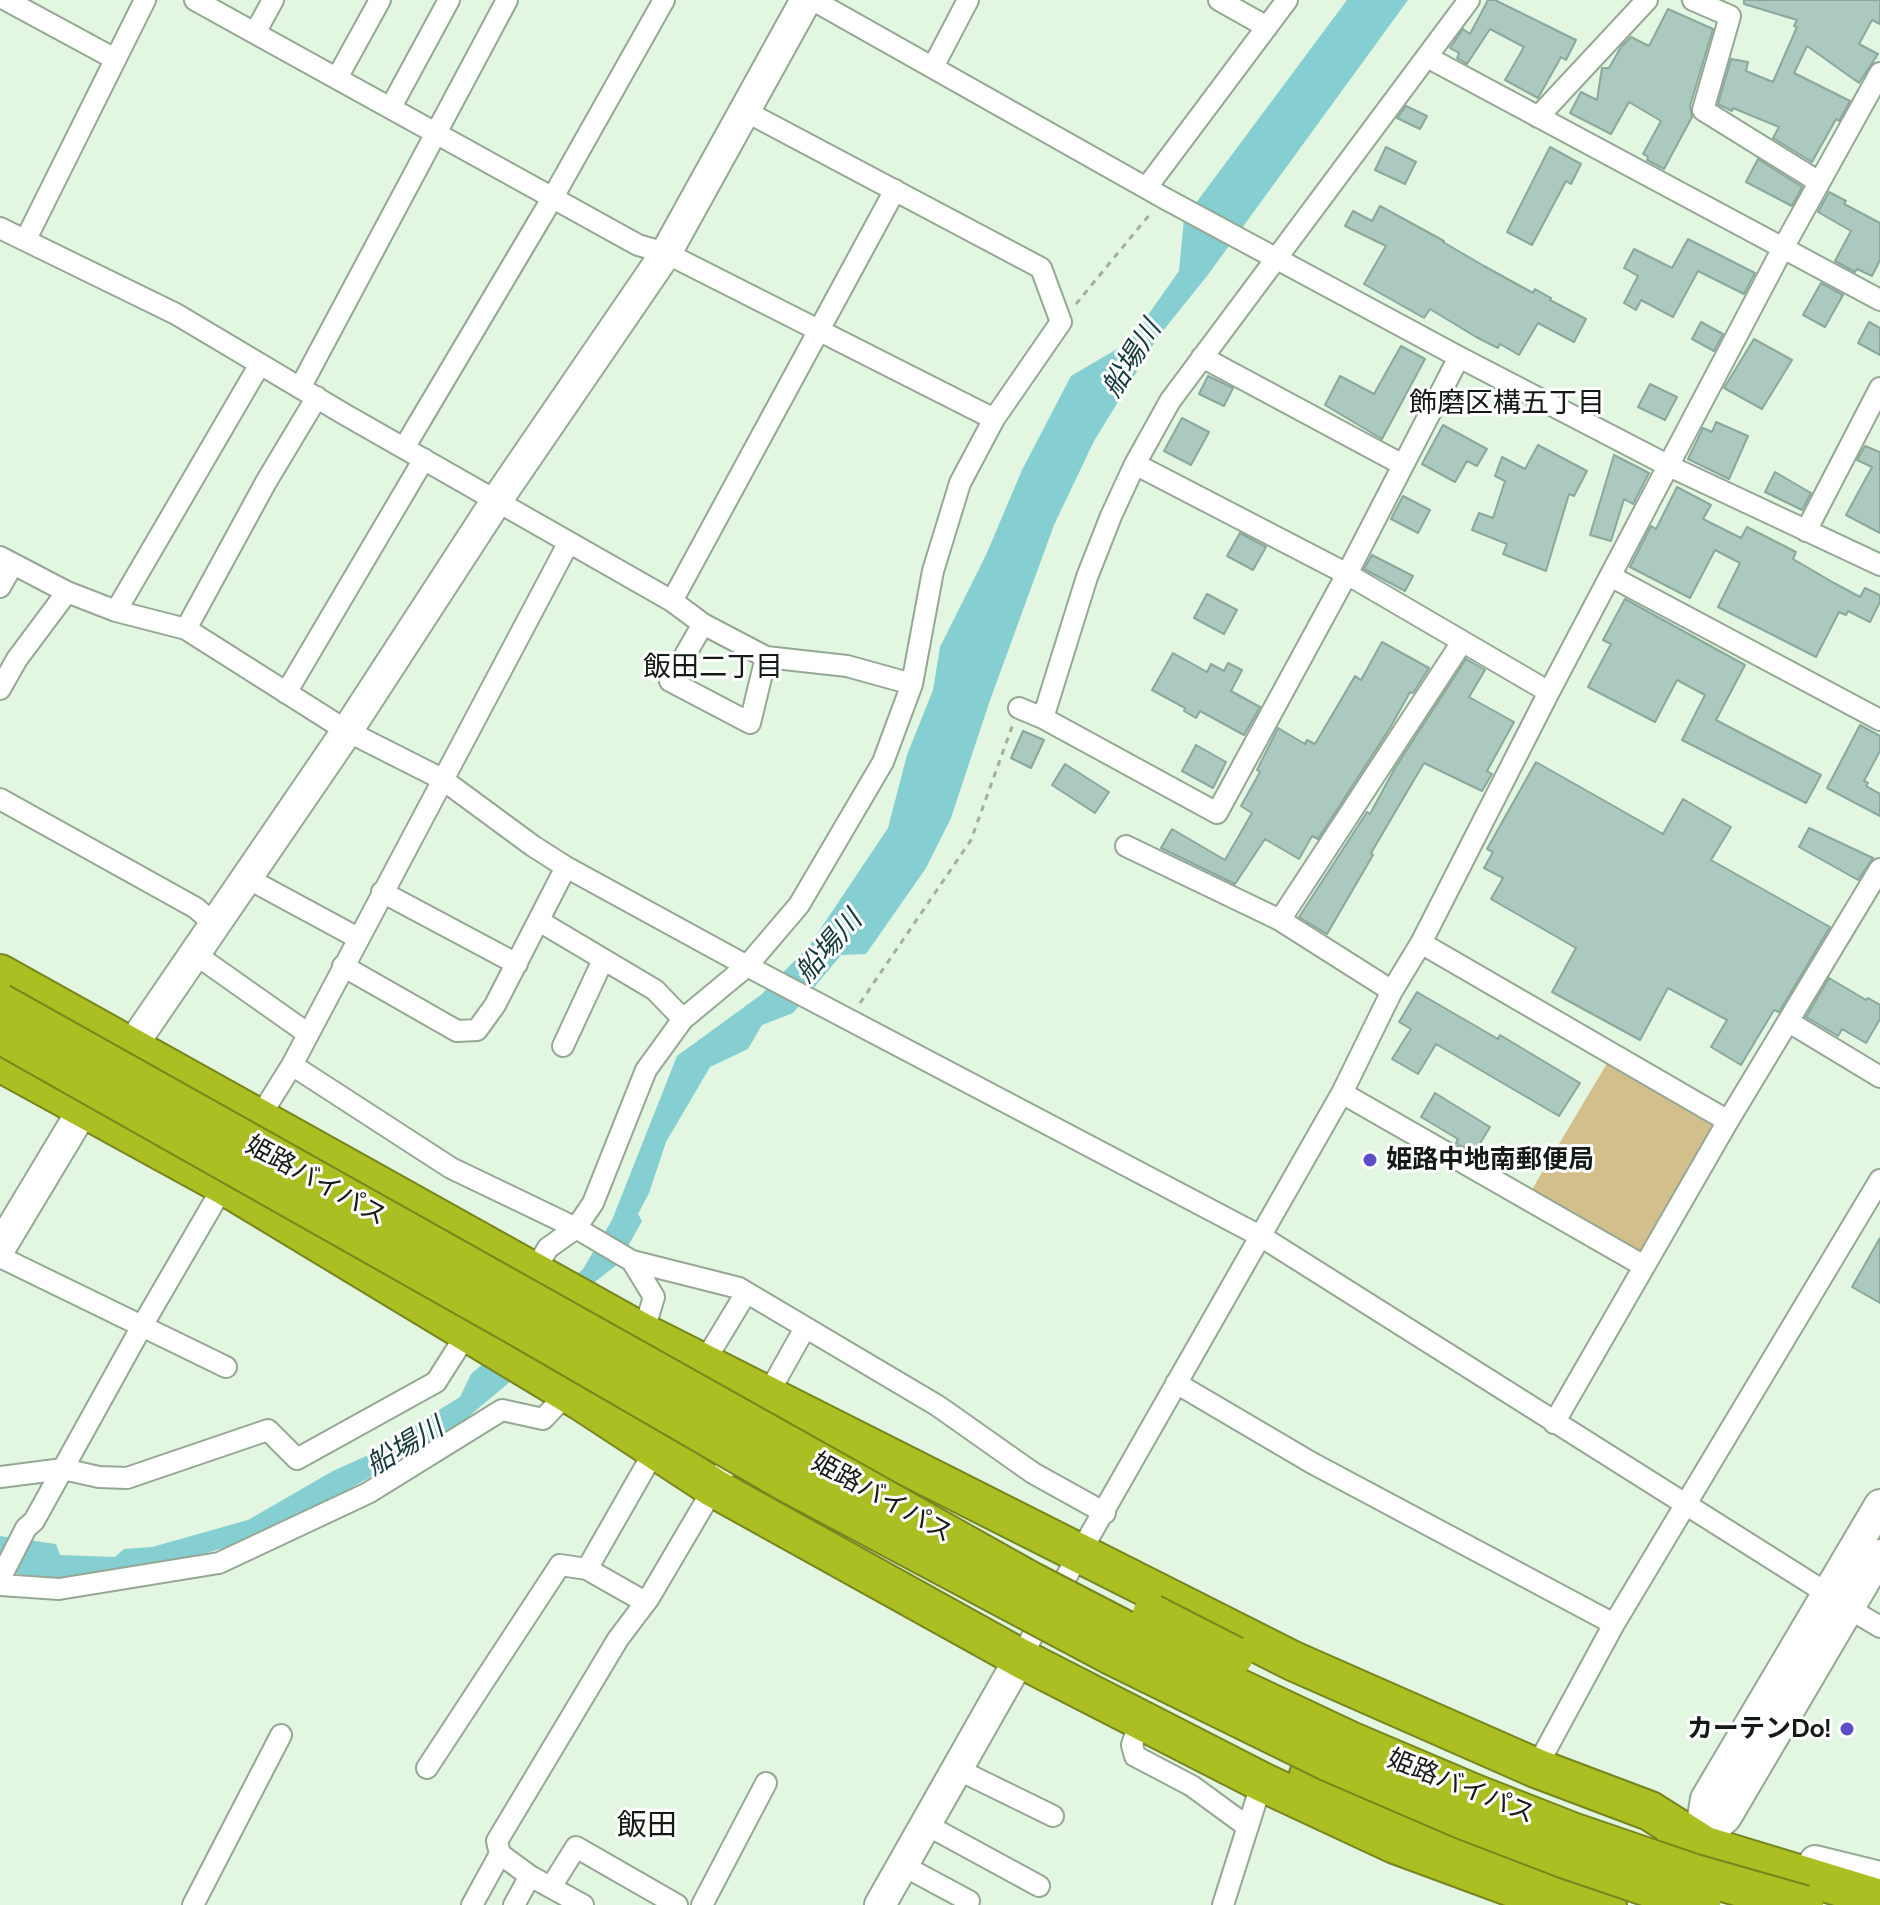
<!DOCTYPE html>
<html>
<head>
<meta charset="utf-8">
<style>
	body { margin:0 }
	canvas { display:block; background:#e2f6e1 }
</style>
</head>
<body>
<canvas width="1880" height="1905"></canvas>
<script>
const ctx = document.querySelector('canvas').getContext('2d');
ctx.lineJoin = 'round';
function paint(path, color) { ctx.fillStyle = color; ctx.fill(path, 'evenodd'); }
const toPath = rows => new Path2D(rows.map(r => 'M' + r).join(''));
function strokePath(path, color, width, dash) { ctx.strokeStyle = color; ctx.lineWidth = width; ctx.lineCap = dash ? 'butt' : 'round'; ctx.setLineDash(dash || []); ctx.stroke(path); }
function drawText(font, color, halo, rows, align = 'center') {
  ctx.font = font + ' Cabin,"Noto Sans JP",sans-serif'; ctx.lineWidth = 6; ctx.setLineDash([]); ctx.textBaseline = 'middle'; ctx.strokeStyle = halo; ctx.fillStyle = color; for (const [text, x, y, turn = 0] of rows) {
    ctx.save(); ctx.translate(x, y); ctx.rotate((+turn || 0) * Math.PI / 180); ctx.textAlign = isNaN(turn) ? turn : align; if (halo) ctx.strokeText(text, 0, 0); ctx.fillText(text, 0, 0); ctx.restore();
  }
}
const green = toPath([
	[1609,1060,1712,1121,1715,1132,1645,1252,1637,1252,1531,1191]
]);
const water = toPath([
	[1347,0,1408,0,1207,276,1158,337,1094,441,1054,525,989,703,951,818,926,868,866,954,841,955,793,1013,762,1025,748,1049,710,1067,666,1142,649,1193,638,1214,642,1221,618,1264,596,1281,548,1350,450,1432,271,1533,178,1562,71,1577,31,1577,0,1570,0,1536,56,1544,60,1555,115,1557,124,1549,152,1547,248,1520,333,1471,397,1442,421,1421,460,1397,471,1374,512,1339,549,1297,583,1269,612,1220,677,1056,762,994,809,946,888,828,907,755,933,690,940,647,986,555,1022,470,1071,376,1129,342,1179,271,1184,219]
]);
const building = toPath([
	[1488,0,1495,0,1576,40,1566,60,1561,57,1538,98,1505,80,1524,47,1490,29,1467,64,1457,58,1459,53,1450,48,1463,29,1470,34,1488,0],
	[1744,0,1880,0,1880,24,1872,20,1859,44,1878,54,1859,83,1807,46,1794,73,1850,101,1839,121,1836,119,1812,162,1773,138,1779,127,1733,108,1732,111,1718,104,1731,59,1748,62,1746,71,1773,82,1797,27,1794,26,1797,20,1744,4,1744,0],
	[1668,9,1713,29,1690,106,1692,117,1664,169,1647,160,1648,157,1643,154,1661,121,1629,102,1611,134,1570,113,1581,92,1597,100,1602,68,1609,68,1621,47,1631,37,1649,46,1668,9],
	[1406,106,1427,116,1420,129,1397,118,1406,106],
	[1386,147,1416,162,1405,184,1375,170,1386,147],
	[1550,147,1581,164,1571,184,1566,181,1532,245,1507,232,1550,147],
	[1758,159,1802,187,1792,206,1746,182,1758,159],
	[1829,192,1846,201,1844,204,1880,223,1880,260,1872,276,1857,269,1855,272,1835,261,1851,231,1818,212,1829,192],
	[1380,206,1444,241,1443,242,1484,266,1533,293,1535,289,1551,298,1550,300,1586,319,1574,342,1538,323,1519,355,1500,344,1498,348,1476,337,1430,309,1424,318,1364,284,1386,246,1345,226,1353,211,1372,221,1380,206],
	[1688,239,1755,273,1744,294,1698,271,1673,317,1641,300,1636,310,1624,303,1638,276,1624,268,1634,249,1672,268,1688,239],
	[1821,283,1843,295,1825,327,1803,315,1821,283],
	[1701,322,1723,334,1714,351,1692,339,1701,322],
	[1869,322,1880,328,1880,355,1858,343,1869,322],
	[1754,339,1792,360,1762,409,1724,388,1754,339],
	[1401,346,1425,359,1382,439,1325,405,1340,376,1374,394,1401,346],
	[1208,376,1233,388,1224,406,1199,394,1208,376],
	[1650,384,1677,397,1665,420,1638,407,1650,384],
	[1182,418,1209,432,1191,465,1164,451,1182,418],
	[1716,422,1748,436,1729,479,1688,459,1703,428,1712,432,1716,422],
	[1443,425,1487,449,1477,466,1467,461,1455,482,1422,464,1443,425],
	[1538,445,1587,471,1574,496,1569,494,1546,571,1503,554,1507,544,1472,530,1479,513,1493,518,1505,481,1495,476,1502,457,1525,469,1538,445],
	[1865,446,1880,452,1880,533,1846,515,1872,467,1857,460,1865,446],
	[1614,455,1649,473,1633,504,1624,499,1611,541,1590,535,1614,455],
	[1775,472,1811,493,1802,510,1765,492,1775,472],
	[1677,487,1711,505,1703,519,1741,538,1747,527,1796,552,1793,559,1834,583,1860,597,1865,588,1880,595,1880,602,1870,622,1848,611,1846,615,1839,612,1816,657,1718,607,1740,563,1715,550,1690,598,1630,567,1651,526,1656,529,1677,487],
	[1403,496,1430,510,1418,533,1391,519,1403,496],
	[1240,533,1266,547,1253,570,1227,556,1240,533],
	[1372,555,1413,576,1405,591,1364,569,1372,555],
	[1207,594,1237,610,1224,634,1194,618,1207,594],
	[1625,599,1745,665,1716,720,1821,775,1806,803,1682,740,1705,695,1677,680,1655,722,1588,687,1611,644,1603,640,1625,599],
	[1382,642,1429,668,1413,693,1410,692,1390,728,1318,839,1312,836,1299,859,1265,839,1235,884,1161,848,1172,829,1225,860,1252,813,1241,806,1260,772,1257,770,1278,728,1305,744,1307,740,1315,744,1355,676,1361,680,1382,642],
	[1173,653,1207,672,1211,664,1224,671,1228,663,1242,670,1231,691,1260,707,1244,735,1200,711,1196,718,1184,711,1185,708,1152,690,1173,653],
	[1466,659,1485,670,1469,697,1514,722,1487,771,1492,774,1482,791,1424,763,1371,853,1373,855,1327,934,1299,917,1367,812,1370,814,1395,768,1466,659],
	[1860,725,1880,736,1880,751,1864,781,1868,783,1866,786,1880,794,1880,816,1827,788,1860,725],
	[1023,731,1044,740,1031,768,1011,758,1023,731],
	[1196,745,1226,762,1213,788,1182,771,1196,745],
	[1536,762,1663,834,1683,799,1731,827,1711,860,1830,927,1779,1012,1774,1010,1741,1065,1711,1047,1727,1020,1668,988,1640,1040,1552,992,1576,948,1491,899,1503,878,1484,868,1493,852,1487,849,1536,762],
	[1065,764,1109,792,1095,813,1052,785,1065,764],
	[1809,828,1873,858,1858,880,1799,847,1809,828],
	[1829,978,1866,1000,1868,998,1880,1005,1880,1019,1866,1043,1842,1029,1838,1036,1806,1017,1829,978],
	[1417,992,1498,1039,1500,1035,1580,1083,1559,1116,1436,1044,1418,1074,1392,1059,1411,1029,1399,1022,1417,992],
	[1435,1093,1490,1127,1474,1153,1456,1143,1458,1139,1421,1117,1435,1093],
	[1880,1238,1880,1303,1852,1287,1880,1238]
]);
const path = toPath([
	[1076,304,1150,214],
	[860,1003,971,840,1013,724]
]);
const street = toPath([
	[6,0,115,59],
	[195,0,638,245,666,253,994,419],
	[813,0,1164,198,1459,357,1669,466,1880,565],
	[1219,0,1267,27],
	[1693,0,1730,16,1703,110,1819,182],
	[255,33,273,0],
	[1427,57,1880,300],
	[933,67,968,0],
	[337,78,380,0],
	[391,107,449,0],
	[1538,117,1647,0],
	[1147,187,1287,0],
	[0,228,176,314,344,414,672,601,703,624,766,657,847,666,912,684],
	[26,239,145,0],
	[1202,357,1403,465],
	[300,388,507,0],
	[404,448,553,197,664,0],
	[1135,464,1347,574,1549,692],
	[1806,531,1880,388],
	[0,557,67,592,116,611,186,629,347,731,442,779,533,846,566,867,747,966,1262,1237,1828,1594],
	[1610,576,1880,720],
	[0,587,13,564],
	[672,601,895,190],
	[116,611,260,364],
	[703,624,670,681,750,723,766,657],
	[186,629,266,482,317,397],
	[0,689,17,659,67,592],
	[286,693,424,459],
	[1019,708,1043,718,1217,813,1347,574,1459,357],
	[1043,718,1087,577,1111,516,1135,464,1170,401,1469,0],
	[0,799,196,908,215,925],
	[1126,846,1280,920],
	[247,878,358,938],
	[382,892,517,964],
	[539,921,655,990,683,1019],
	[1421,943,1728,1121],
	[195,954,307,1033],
	[343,966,457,1031,477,1030,495,1005,566,867],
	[1392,991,1280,920,1462,642],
	[1789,1022,1880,1077],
	[563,1046,603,960],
	[292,1065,451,1168,576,1228,632,1261,739,1288,938,1406,1033,1473,1105,1513],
	[1342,1093,1644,1266],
	[259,1118,292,1065,569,542],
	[0,1257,226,1367],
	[632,1261,654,1297,643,1333,638,1339],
	[533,1273,548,1248,576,1228,593,1203,646,1070,683,1019,747,966,799,905,883,762,912,684,933,571,960,483,994,419,1061,322,1041,268,745,111],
	[703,1364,746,1293],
	[1176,1383,1312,1463,1614,1624],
	[763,1403,805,1328],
	[1554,1423,1728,1121,1880,869],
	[0,1477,63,1469,99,1477,127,1478,268,1430,297,1459,436,1382,457,1349],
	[587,1569,645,1602],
	[0,1579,26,1528,34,1521,142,1326,224,1185],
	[0,1585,59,1589,219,1563,368,1493,502,1410,543,1419,567,1394],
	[1848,1608,1880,1627],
	[1020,1658,1342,1093,1392,991,1421,943,1549,692,1783,248,1880,73],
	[1140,1720,1132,1745,1135,1756,1192,1786,1248,1827],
	[427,1768,560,1565,587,1569,655,1450],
	[1536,1768,1614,1624,1880,1180],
	[957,1769,1053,1816],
	[925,1824,1039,1886],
	[902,1865,969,1901],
	[551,1887,576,1847,677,1905],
	[193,1905,281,1735],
	[472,1905,500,1854],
	[514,1905,530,1876],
	[583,1905,530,1876,500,1854,497,1841,618,1639,649,1598,739,1445],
	[702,1905,766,1783],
	[1223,1905,1262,1782]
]);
const secondary = toPath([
	[0,1248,84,1108,131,1047,347,731,497,500,666,253,806,0],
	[1699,1842,1706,1799,1880,1505],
	[1687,1860,1699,1842,1726,1817,1880,1555],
	[1815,1861,1880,1877],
	[880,1905,1020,1658]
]);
const highway = toPath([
	[0,974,643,1333,1293,1661,1536,1768,1650,1811,1699,1842],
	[0,1062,224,1185,583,1402,714,1488,1020,1658,1262,1782,1395,1844,1536,1896,1573,1905],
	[1309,1775,1532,1869,1607,1905],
	[1676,1837,1880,1899]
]);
const highwayBridge = toPath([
	[0,1003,1032,1582,1227,1683,1350,1741,1475,1794,1572,1832,1695,1874,1804,1905],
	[0,1034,517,1326,790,1484,1113,1656,1327,1761,1464,1820,1563,1858,1701,1905],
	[1152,1614,1234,1656]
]);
const markers = [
	[1370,1160,8,"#5c4ec7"],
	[1847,1729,8,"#5c4ec7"]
];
const poiNames = [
	["姫路中地南郵便局",1386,1160],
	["カーテンDo!",1831,1729,"right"]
];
const streetNames = [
	["姫路バイパス",316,1181,29],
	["姫路バイパス",882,1498,29],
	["姫路バイパス",1461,1787,22]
];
const waterNames = [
	["船場川",1132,359,-58],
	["船場川",829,947,-49],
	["船場川",405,1447,-31]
];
const neighbourhoodNames = [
	["飾磨区構五丁目",1507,404],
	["飯田二丁目",713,668]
];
const quarterNames = [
	["飯田",647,1826]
];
paint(green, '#d3bf8c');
paint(water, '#85ced2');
paint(building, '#abc9be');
strokePath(building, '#8ba89e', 2);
strokePath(street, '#95a894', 24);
strokePath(secondary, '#95a894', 34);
strokePath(highway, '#76851d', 42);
strokePath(path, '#a0b0a0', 3, [6, 6]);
strokePath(street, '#fff', 20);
strokePath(secondary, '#fff', 30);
strokePath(highway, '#abbe22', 38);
strokePath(highwayBridge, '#76851d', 42, []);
strokePath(highwayBridge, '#abbe22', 38);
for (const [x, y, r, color] of markers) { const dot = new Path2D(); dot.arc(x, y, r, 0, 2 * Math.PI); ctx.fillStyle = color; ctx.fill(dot); strokePath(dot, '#fff', 3); }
drawText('bold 26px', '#141b14', '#fff', poiNames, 'left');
drawText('26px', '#141b14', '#fff', streetNames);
drawText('italic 28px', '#163a3c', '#fff', waterNames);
drawText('28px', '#141b14', '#fff', neighbourhoodNames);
drawText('30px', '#141b14', '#fff', quarterNames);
</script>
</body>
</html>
